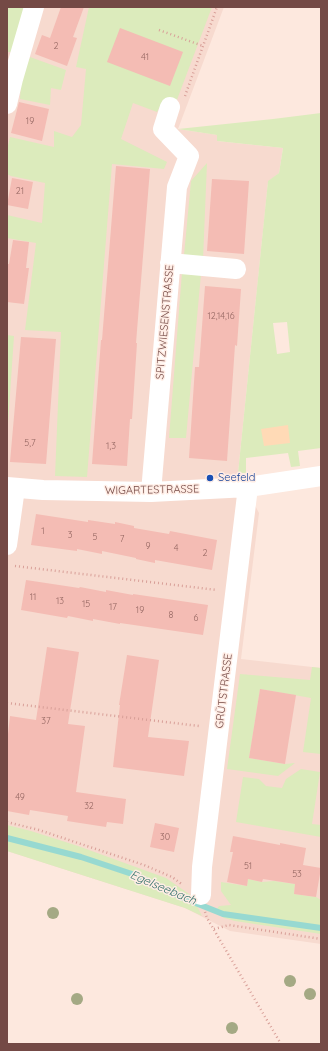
<!DOCTYPE html>
<html>
<head>
<meta charset="utf-8">
<style>
	body { margin:0 }
	#map { position:relative; width:328px; height:1051px; overflow:hidden; background:#fde8de; font-family:Quicksand,sans-serif }
	canvas { display:block }
	.frame { position:absolute; inset:0; border:8px solid #744945; pointer-events:none }
</style>
</head>
<body>
<div id="map">
<canvas width="328" height="1051"></canvas>
<div class="frame"></div>
</div>
<script>
const ctx = document.querySelector('canvas').getContext('2d');
ctx.lineJoin = 'round';
function paint(path, color) { ctx.fillStyle = color; ctx.fill(path, 'evenodd'); }
const toPath = rows => new Path2D(rows.map(r => 'M' + r).join(''));
function strokePath(path, color, width, dash) { ctx.strokeStyle = color; ctx.lineWidth = width; ctx.lineCap = dash ? 'butt' : 'round'; ctx.setLineDash(dash || []); ctx.stroke(path); }
function drawText(font, color, halo, rows, align = 'center') {
  ctx.font = font + ' Quicksand,sans-serif'; ctx.lineWidth = 3; ctx.setLineDash([]); ctx.textBaseline = 'middle'; ctx.strokeStyle = halo; ctx.fillStyle = color; for (const [text, x, y, turn = 0] of rows) {
    ctx.save(); ctx.translate(x, y); ctx.rotate((+turn || 0) * Math.PI / 180); ctx.textAlign = isNaN(turn) ? turn : align; if (halo) ctx.strokeText(text, 0, 0); ctx.fillText(text, 0, 0); ctx.restore();
  }
}
const residential = toPath([
	[7,7,224,7,178,129,218,135,217,141,283,148,279,173,268,182,238,473,259,513,241,659,321,668,321,944,230,931,185,908,7,851]
]);
const green = toPath([
	[7,7,27,7,12,52,8,52,7,50],
	[89,7,212,7,175,105,163,100,157,112,133,103,121,139,167,162,164,169,112,164,87,477,55,476,61,332,25,330,36,243,7,238,7,215,42,223,45,183,11,176,7,174,7,150,10,137,54,147,54,131,72,137,81,125,86,69,76,67],
	[30,57,66,70,61,90,51,88,50,105,20,99,21,80],
	[321,113,321,448,298,451,300,466,291,467,288,453,246,458,246,473,238,473,268,181,279,173,283,148,217,141,217,135,178,129,273,119],
	[287,322,290,352,277,354,273,323],
	[207,163,203,260,184,255,191,181],
	[182,272,201,274,186,438,169,438],
	[7,335,14,336,7,439],
	[312,667,321,668,321,754,303,752,311,698,260,689,249,758,285,764,295,763,278,776,227,769,240,674,310,680],
	[301,769,320,772,312,824,321,825,321,837,236,822,243,777,259,779,266,786,282,788,286,779],
	[7,825,31,831,78,846,166,878,192,896,202,916,185,908,7,851],
	[248,879,262,882,274,881,295,884,294,894,316,897,321,900,321,934,235,921,224,918,221,916,217,909,219,906,231,905,221,891,221,882,247,886]
]);
const sand = toPath([
	[288,425,290,443,264,446,261,429]
]);
const stream = toPath([
	[7,838,81,857,135,875,183,898,223,914,321,928]
]);
const building = toPath([
	[61,7,84,7,73,37,77,38,67,66,35,54,42,35,50,38],
	[120,28,183,52,170,86,107,62],
	[19,102,49,109,42,141,11,133],
	[116,166,150,169,136,343,137,343,132,419,130,419,127,466,92,464,101,340,102,340],
	[12,178,33,182,28,209,7,205],
	[212,179,249,181,244,254,207,251],
	[13,240,29,242,26,268,29,268,24,304,7,302,7,264,9,264],
	[205,286,241,289,237,346,235,345,227,461,189,458,195,367,199,367],
	[21,337,56,339,46,464,10,462],
	[36,514,88,522,88,520,115,524,115,522,134,526,134,528,169,534,170,531,217,540,212,570,155,560,155,563,136,559,136,558,102,551,102,554,77,549,77,551,31,545],
	[26,580,79,588,80,587,106,592,106,590,133,595,133,594,208,605,203,635,120,623,120,624,93,619,93,621,68,616,67,618,21,610],
	[47,647,79,652,68,724,85,726,76,792,126,799,123,824,107,822,106,827,67,821,68,816,30,810,29,815,7,811,7,743,10,716,36,720],
	[127,655,159,660,148,737,189,741,184,776,113,767,120,705,119,705],
	[260,689,296,695,285,764,249,758],
	[155,823,179,828,174,852,150,847],
	[233,836,280,845,280,843,306,848,303,865,321,868,316,897,294,894,295,884,263,879,262,882,248,879,247,886,227,882,233,852,230,852]
]);
const path = toPath([
	[159,30,203,46],
	[185,96,217,7],
	[15,566,217,590],
	[7,703,199,726],
	[7,822,39,830,144,865,172,877,183,885],
	[205,912,207,918,281,1044],
	[214,929,229,925,321,939]
]);
const minor = toPath([
	[7,104,13,79,34,7],
	[170,263,236,269],
	[7,487,43,490,151,492,248,487,321,476],
	[151,492,177,187,189,156,163,129,170,107],
	[7,545,15,488],
	[201,895,202,867,248,487]
]);
const trees = [
	[53,913],
	[290,981],
	[310,994],
	[77,999],
	[232,1028]
];
const markers = [
	[210,478,4,"#1a4fb4"]
];
const numberNames = [
	["2",56,46],
	["41",145,57],
	["19",30,121],
	["21",20,191],
	["12,14,16",221,316],
	["5,7",30,443],
	["1,3",111,446],
	["1",43,531],
	["3",70,535],
	["5",95,537],
	["7",122,539],
	["9",148,546],
	["4",176,548],
	["2",205,553],
	["11",33,597],
	["13",60,601],
	["15",86,604],
	["17",113,607],
	["19",140,610],
	["8",171,615],
	["6",196,618],
	["37",46,721],
	["49",20,797],
	["32",89,806],
	["30",165,837],
	["51",248,866],
	["53",297,874]
];
const streetNames = [
	["SPITZWIESENSTRASSE",165,322,-85],
	["WIGARTESTRASSE",152,490,-1],
	["GRÜTSTRASSE",224,691,-83]
];
const transitNames = [
	["Seefeld",218,478]
];
const waterNames = [
	["Egelseebach",163,888,23]
];
paint(residential, '#f7dacf');
paint(green, '#dcebbc');
paint(sand, '#ffdab6');
strokePath(stream, '#97d9d1', 6);
paint(building, '#f4bcb4');
strokePath(path, '#d89f98', 2.5, [1, 3]);
strokePath(minor, '#fff', 20);
ctx.fillStyle = '#a4a984';
for (const [x, y] of trees) { ctx.beginPath(); ctx.arc(x, y, 6, 0, 2 * Math.PI); ctx.fill(); }
for (const [x, y, r, color] of markers) { const dot = new Path2D(); dot.arc(x, y, r, 0, 2 * Math.PI); ctx.fillStyle = color; ctx.fill(dot); strokePath(dot, '#ffede5', 1.5); }
drawText('9px', '#946661', null, numberNames);
drawText('11px', '#744945', '#ffede5', streetNames);
drawText('11px', '#164399', '#ffede5', transitNames, 'left');
drawText('italic 12px', '#36746d', '#ffede5', waterNames);
</script>
</body>
</html>
